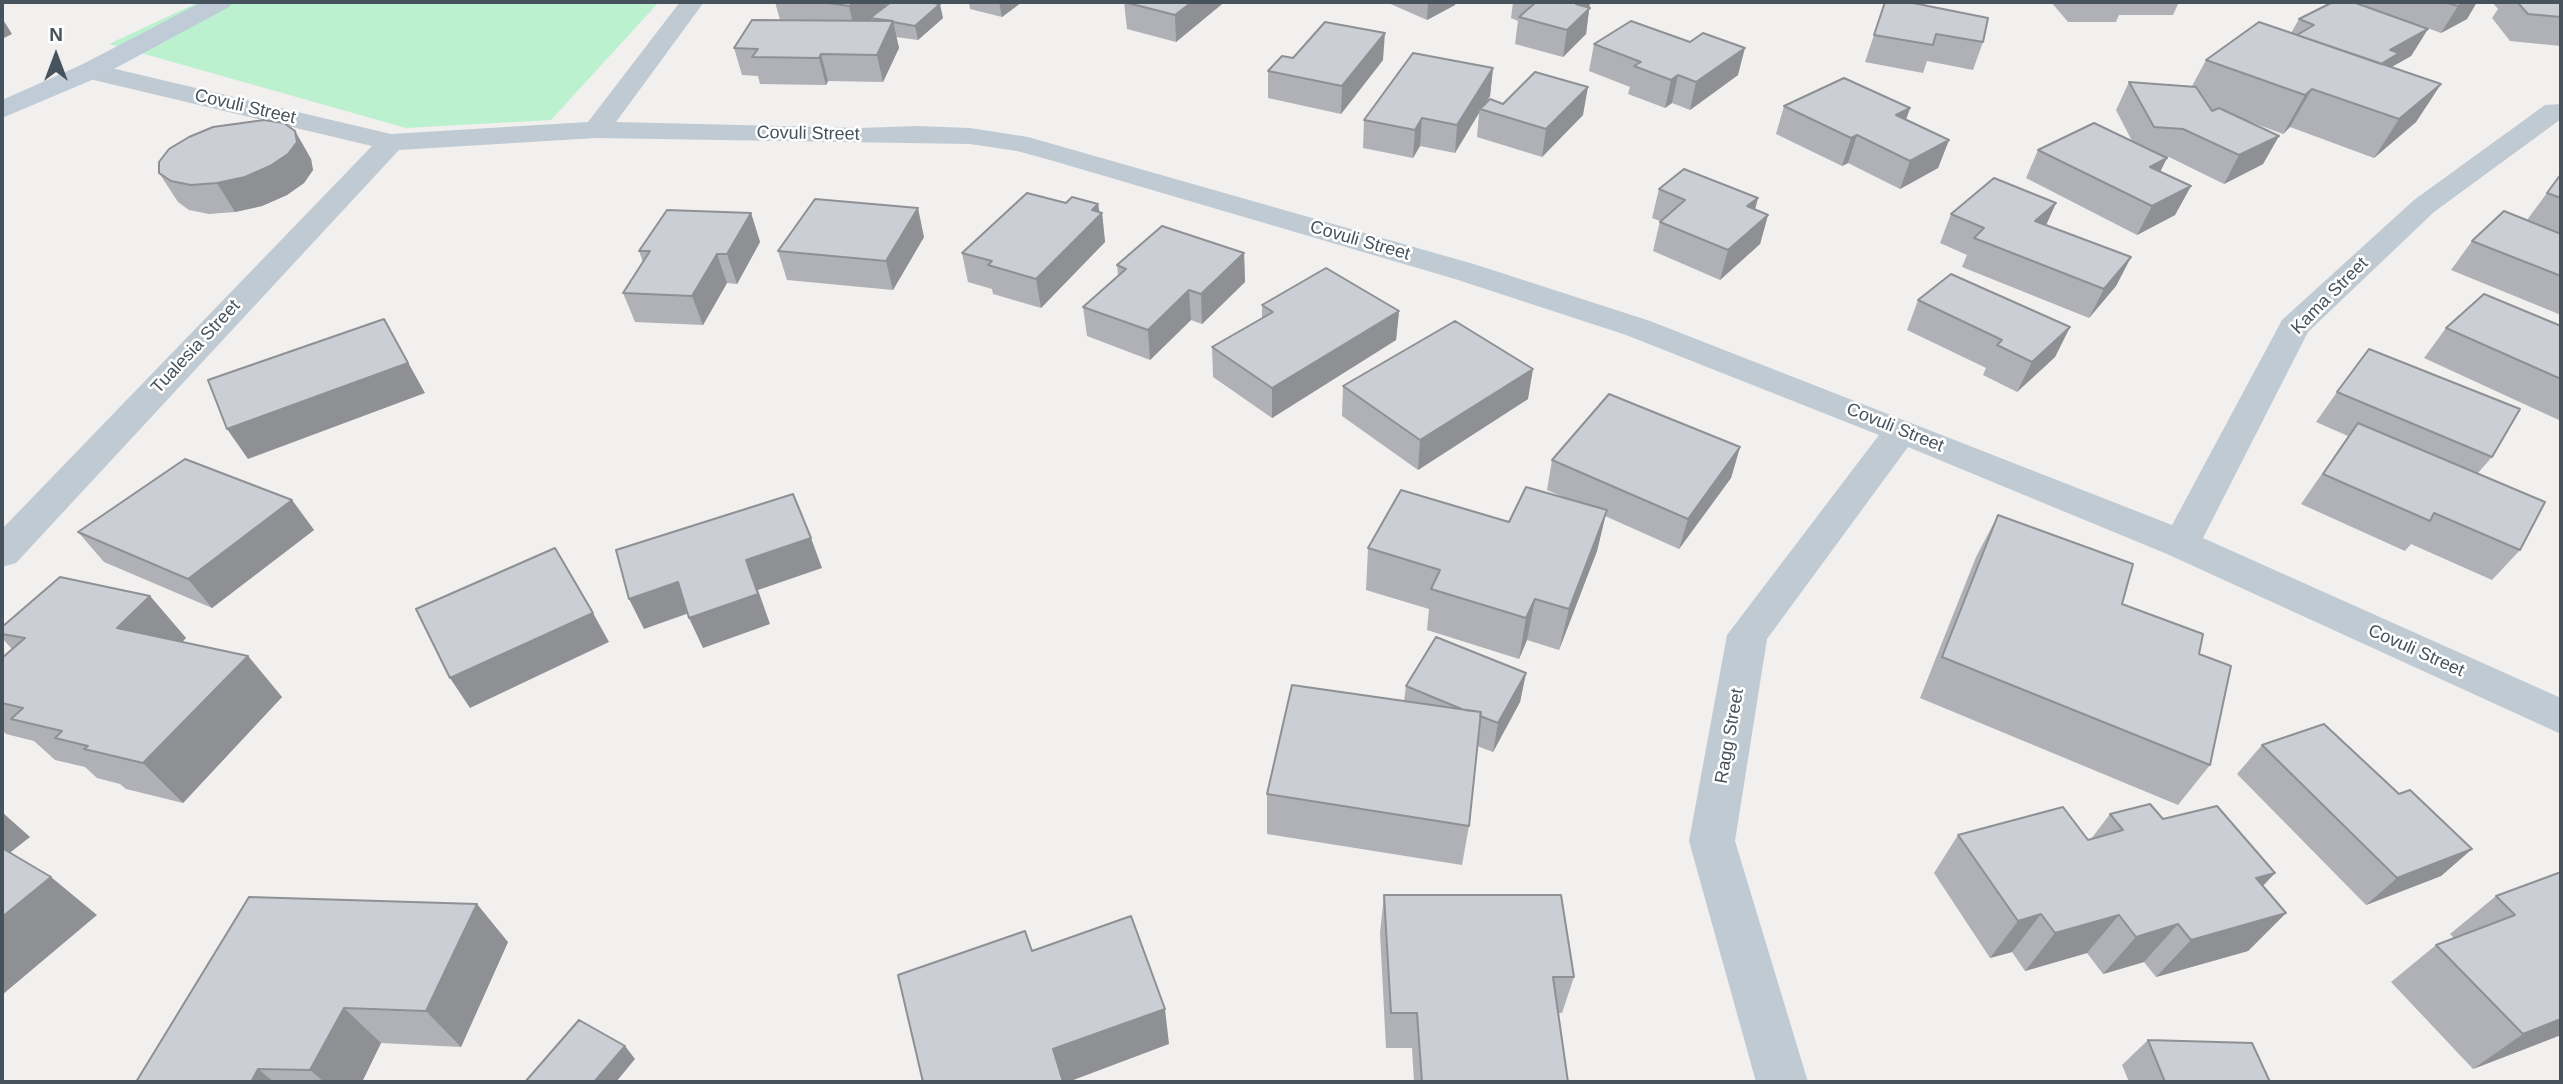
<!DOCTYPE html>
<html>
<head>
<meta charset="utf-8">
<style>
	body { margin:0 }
	#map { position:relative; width:2563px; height:1084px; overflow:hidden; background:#f2efef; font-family:Helvetica,sans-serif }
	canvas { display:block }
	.frame { position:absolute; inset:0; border:4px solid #46535d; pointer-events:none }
	.north { position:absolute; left:21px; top:21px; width:70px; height:70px; -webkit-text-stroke:5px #fff; paint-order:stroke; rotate:0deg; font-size:19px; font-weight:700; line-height:28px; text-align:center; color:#46535d }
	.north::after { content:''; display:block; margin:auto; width:24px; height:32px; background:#46535d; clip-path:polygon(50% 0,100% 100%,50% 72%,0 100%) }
</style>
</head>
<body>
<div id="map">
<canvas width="2563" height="1084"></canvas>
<div class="frame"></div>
<div class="north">N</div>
</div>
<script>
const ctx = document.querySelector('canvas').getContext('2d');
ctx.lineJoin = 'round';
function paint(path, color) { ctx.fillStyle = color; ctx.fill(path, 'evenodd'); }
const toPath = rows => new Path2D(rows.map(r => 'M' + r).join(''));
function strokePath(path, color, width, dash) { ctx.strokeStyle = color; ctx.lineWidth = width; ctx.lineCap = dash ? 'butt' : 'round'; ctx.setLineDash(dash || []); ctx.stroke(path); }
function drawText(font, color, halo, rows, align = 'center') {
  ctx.font = font + ' Helvetica,sans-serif'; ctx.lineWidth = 5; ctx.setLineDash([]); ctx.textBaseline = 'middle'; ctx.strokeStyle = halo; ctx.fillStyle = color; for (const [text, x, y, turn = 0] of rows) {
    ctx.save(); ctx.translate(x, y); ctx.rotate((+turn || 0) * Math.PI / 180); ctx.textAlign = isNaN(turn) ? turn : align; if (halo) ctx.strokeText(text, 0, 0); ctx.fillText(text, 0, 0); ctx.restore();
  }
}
const green = toPath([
	[199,2,659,2,551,120,406,128,109,44]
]);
const minor = toPath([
	[680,2,704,2,616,122,860,128,917,126,970,128,1028,137,1477,265,1650,321,2172,525,2282,320,2414,200,2545,105,2561,104,2561,119,2434,212,2308,332,2203,538,2561,698,2561,734,2167,554,1908,447,1767,639,1735,841,1808,1082,1756,1082,1689,841,1727,635,1879,435,1626,335,1455,279,1050,160,1017,151,970,144,596,138,399,150,16,563,2,567,2,529,372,146,81,77,77,71,81,65,90,63,391,134,588,122,680,2]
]);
const secondary = toPath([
	[202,2,232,2,229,7,99,77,2,118,2,100,81,65,202,2]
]);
const wall = toPath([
	[775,2,885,2,886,5,943,18,918,40,896,37,899,48,883,82,828,81,826,85,760,84,758,76,742,75,734,48,780,20],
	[969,2,1022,2,1002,17,970,9],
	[1124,2,1222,4,1176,42,1127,29],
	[1386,2,1456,2,1455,5,1427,20],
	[1513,2,1590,2,1586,34,1563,57,1515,44,1518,21,1511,18],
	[1885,2,1983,42,1973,70,1927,61,1923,73,1865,62],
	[2051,2,2179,2,2173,15,2119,15,2116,22,2068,22],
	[2365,2,2477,2,2467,19,2441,33,2419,25,2428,29,2411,56,2391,67,2441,84,2416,122,2374,158,2290,127,2283,134,2240,118,2279,136,2263,164,2224,184,2169,157,2165,157,2167,158,2160,172,2191,186,2175,215,2137,235,2026,178,2038,150,2132,141,2116,110,2129,82,2192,86,2206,60,2291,33,2299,19,2363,5],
	[2492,2,2561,2,2561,46,2510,41,2492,18,2498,9],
	[1594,44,1738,75,1690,110,1672,103,1665,108,1628,94,1630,87,1589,71],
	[1293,58,1383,60,1341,114,1268,98,1268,71],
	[1493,68,1490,96,1485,103,1503,104,1583,115,1542,157,1477,137,1479,113,1455,153,1420,146,1413,158,1363,148,1364,120],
	[1784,106,1910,108,1906,120,1949,140,1938,168,1900,189,1848,163,1842,166,1776,134],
	[295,131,311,159,313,170,304,183,287,195,262,206,235,212,209,214,189,210,178,202,159,173],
	[2561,174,2561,315,2451,270,2472,241,2527,220],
	[1659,189,1758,198,1755,209,1768,215,1760,244,1720,280,1653,251,1660,221,1652,218],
	[1066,203,1098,204,1099,212,1102,213,1105,242,1041,308,993,294,992,289,968,282,962,253],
	[2056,203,2046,225,2131,257,2116,286,2089,318,1962,267,1967,255,1940,243,1951,214],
	[751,213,760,242,737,284,727,283,703,325,635,322,623,293,643,262,639,251],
	[924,237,893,290,787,280,778,251],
	[1244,253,1245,282,1202,324,1191,320,1150,360,1087,336,1083,307,1118,275,1117,265],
	[1918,300,2070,327,2055,357,2017,392,1983,375,1986,368,1907,330],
	[1262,305,1399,311,1396,340,1272,418,1213,377,1212,347,1262,318],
	[2561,326,2561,421,2424,358,2446,328],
	[1343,386,1528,399,1418,470,1342,416],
	[2337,392,2492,457,2478,473,2520,550,2492,580,2411,544,2405,551,2301,504,2348,436,2316,422],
	[1740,447,1731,478,1679,549,1605,516,1597,551,1559,650,1527,640,1519,659,1427,630,1429,609,1366,590,1368,548,1509,522,1563,497,1547,490,1552,460],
	[292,500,314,530,212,608,104,562,78,532],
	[1998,515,2122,604,2199,654,2210,765,2178,805,1920,698,1976,557],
	[150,596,186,638,182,642,248,656,282,697,183,803,126,789,120,784,97,778,85,767,55,760,34,741,6,734,2,730,2,658,12,649,2,638,2,627],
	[1526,673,1520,702,1493,752,1477,746,1469,826,1462,865,1267,834,1267,794,1404,701,1406,686],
	[2262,745,2399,794,2472,849,2441,876,2366,905,2237,774],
	[2110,814,2163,819,2275,873,2263,886,2286,913,2248,951,2156,977,2144,962,2103,974,2087,953,2025,971,2012,952,1990,958,1934,873,1958,835,2088,840,2091,839],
	[2561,872,2561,1035,2473,1069,2391,982,2436,945,2454,938,2450,934,2496,896],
	[1384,895,1574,977,1562,1013,1558,1013,1568,1082,1414,1082,1412,1048,1386,1048,1380,933],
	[508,942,461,1047,381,1043,362,1082,136,1082],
	[2148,1040,2270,1082,2129,1082,2122,1065]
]);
const shadedWall = toPath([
	[855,2,885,2,886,7,870,18,871,20,855,33,849,6],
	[999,2,1022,2,1002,17],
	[1192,2,1222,2,1222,4,1176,42,1175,15],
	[1428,2,1456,2,1455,5,1427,20],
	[1579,2,1590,2,1586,34,1563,57,1567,30,1576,4],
	[2466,2,2477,2,2467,19,2441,33,2458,6],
	[940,4,943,18,918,40,915,26],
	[2,18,12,34,2,39],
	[893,21,899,48,883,82,877,55],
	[2428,29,2411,56,2390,68,2379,65,2390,50],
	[1385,33,1383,60,1341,114,1342,86],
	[1745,48,1738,75,1690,110,1696,82],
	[821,54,828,81,826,85,819,58],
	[1493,68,1490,96,1482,109,1480,109,1479,113,1455,153,1457,125],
	[1678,75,1672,103,1665,108,1671,80],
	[2441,84,2416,122,2374,158,2399,119],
	[1588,87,1583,115,1542,157,1546,129],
	[2312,89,2290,127,2283,134,2305,95],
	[1910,108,1900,136,1896,115],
	[1422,118,1420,146,1413,158,1415,130],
	[295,131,311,159,313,170,304,183,287,195,262,206,235,212,217,183],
	[1857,135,1848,163,1842,166,1851,138],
	[2279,136,2263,164,2224,184,2239,155],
	[1949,140,1938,168,1900,189,1910,161],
	[2167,158,2153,186,2150,167],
	[2191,186,2175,215,2137,235,2152,206],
	[1758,198,1750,227,1747,206],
	[2056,203,2043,232,2035,221],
	[1098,204,1100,215,1102,213,1105,242,1041,308,1036,279,1092,210],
	[918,208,924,237,893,290,886,261],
	[751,213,760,242,737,284,727,254],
	[1768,215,1760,244,1720,280,1728,250],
	[1244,253,1245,282,1202,324,1201,294],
	[717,254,727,283,703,325,692,296],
	[2131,257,2116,286,2089,318,2104,289],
	[1189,290,1191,320,1150,360,1148,330],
	[1399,311,1396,340,1272,418,1272,388],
	[384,319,425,393,248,459,227,429],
	[2070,327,2055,357,2017,392,2032,362],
	[1533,369,1528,399,1418,470,1420,440],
	[1740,447,1731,478,1679,549,1688,519],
	[292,500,314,530,212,608,188,579],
	[1607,510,1597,551,1559,650,1569,609],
	[811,538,822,568,758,590,770,624,703,648,689,618,746,560],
	[678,582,692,612,644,629,629,599],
	[150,596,186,638,154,669,117,628],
	[1535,599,1527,640,1519,659,1526,618],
	[593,613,609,642,470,708,450,678],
	[248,656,282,697,183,803,143,763],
	[1526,673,1520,702,1493,752,1498,723],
	[2,812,30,837,2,859],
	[2472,849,2441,876,2366,905,2397,878],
	[2275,873,2238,912,2256,878],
	[51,877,97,915,2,995,2,917],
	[477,904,508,942,461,1047,426,1011],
	[2286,913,2248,951,2156,977,2191,940],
	[2041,914,2012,952,1990,958,2018,921],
	[2119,915,2087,953,2025,971,2055,933],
	[2178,924,2144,962,2103,974,2136,937],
	[344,1008,381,1043,362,1082,324,1082,310,1070],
	[1165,1009,1169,1044,1068,1082,1062,1082,1053,1049],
	[2561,1019,2561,1035,2473,1069,2523,1034],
	[625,1046,635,1059,616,1082,594,1082],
	[258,1069,274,1082,251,1082]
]);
const building = toPath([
	[821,2,855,2,849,6,821,2],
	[891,2,925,2,940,4,915,26,893,22,893,21,870,18,891,2],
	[1124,2,1192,2,1175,15,1124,2],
	[1536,2,1579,2,1576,4,1590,8,1567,30,1519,17,1536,2],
	[1885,2,1908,2,1988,18,1983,42,1936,34,1933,45,1874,35,1885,2],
	[2333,2,2353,2,2428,29,2390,50,2399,53,2381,64,2297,35,2314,25,2299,19,2333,2],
	[2444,2,2466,2,2458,6,2444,2],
	[2517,2,2561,2,2561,17,2528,14,2517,2],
	[752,20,893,21,877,55,821,54,819,58,752,57,758,49,734,48,752,20],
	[1631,21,1690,42,1703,33,1745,48,1696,82,1678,75,1671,80,1634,66,1641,62,1594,44,1631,21],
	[1325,22,1385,33,1342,86,1268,71,1282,56,1293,58,1325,22],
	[2259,22,2441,84,2399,119,2312,89,2305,95,2206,60,2259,22],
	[1413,53,1493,68,1457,125,1422,118,1415,130,1364,120,1413,53],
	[1535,72,1588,87,1546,129,1480,109,1490,99,1503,104,1535,72],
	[1844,78,1910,108,1896,115,1949,140,1910,161,1857,135,1851,138,1784,106,1844,78],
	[2129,82,2196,87,2212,111,2219,108,2279,136,2239,155,2183,129,2154,127,2129,82],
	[264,120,284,123,295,131,297,142,288,154,270,166,245,177,217,183,191,185,171,181,159,173,159,162,169,149,189,137,213,127,264,120],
	[2094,123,2167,158,2150,167,2191,186,2152,206,2038,150,2094,123],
	[1684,169,1758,198,1747,206,1768,215,1728,250,1660,222,1685,200,1659,189,1684,169],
	[2561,174,2561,198,2547,193,2561,174],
	[1994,178,2056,203,2035,221,2131,257,2104,289,1974,238,1984,228,1951,214,1994,178],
	[1027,193,1066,203,1072,197,1098,204,1092,210,1102,213,1036,279,988,265,992,261,962,253,1027,193],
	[815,199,918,208,886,261,778,251,815,199],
	[667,210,751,213,727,254,717,254,692,296,623,293,650,251,639,251,667,210],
	[2504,211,2561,234,2561,276,2472,241,2504,211],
	[1162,226,1244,253,1201,294,1189,290,1148,330,1083,307,1126,269,1117,265,1162,226],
	[1326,268,1399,311,1272,388,1212,347,1273,312,1262,305,1326,268],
	[1951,274,2070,327,2032,362,1997,345,2002,340,1918,300,1951,274],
	[2484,294,2561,326,2561,379,2446,328,2484,294],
	[384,319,408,363,227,429,208,380,384,319],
	[1455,321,1533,369,1420,440,1343,386,1455,321],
	[2369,349,2520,409,2492,457,2337,392,2369,349],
	[1609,394,1740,447,1688,519,1552,460,1609,394],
	[2358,423,2545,502,2520,550,2434,513,2430,521,2323,474,2358,423],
	[185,459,292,500,188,579,78,532,185,459],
	[1526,487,1607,510,1569,609,1535,599,1526,618,1431,589,1440,570,1368,548,1401,490,1509,522,1526,487],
	[793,494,811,538,746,560,758,594,689,618,678,582,629,599,616,550,793,494],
	[1998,515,2133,564,2122,604,2203,634,2199,654,2231,666,2210,765,1942,657,1998,515],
	[555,548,593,613,450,678,416,609,555,548],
	[60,577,150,596,117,628,248,656,143,763,84,749,88,746,55,738,62,731,11,719,23,708,2,703,2,658,25,638,2,634,2,627,60,577],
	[1436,637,1526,673,1498,723,1480,716,1481,712,1464,710,1406,686,1436,637],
	[1292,685,1481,712,1469,826,1267,794,1292,685],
	[2324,724,2399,794,2410,790,2472,849,2397,878,2262,745,2324,724],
	[2150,804,2163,819,2217,806,2275,873,2256,878,2286,913,2191,940,2178,924,2136,937,2119,915,2055,933,2041,914,2018,921,1958,835,2063,807,2088,840,2123,830,2110,814,2150,804],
	[2,848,51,877,2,917,2,848],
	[2561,872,2561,1019,2523,1034,2436,945,2515,915,2496,896,2561,872],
	[1384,895,1561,895,1574,977,1553,977,1568,1082,1422,1082,1417,1013,1391,1013,1384,895],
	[249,897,477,904,426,1011,344,1008,310,1070,258,1069,251,1082,136,1082,249,897],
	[1131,916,1165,1009,1053,1049,1063,1082,923,1082,898,975,1025,931,1032,951,1131,916],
	[579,1020,625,1046,594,1082,525,1082,579,1020],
	[2148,1040,2252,1043,2270,1082,2165,1082,2148,1040]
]);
const streetNames = [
	["Covuli Street",245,107,13],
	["Covuli Street",808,134,1],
	["Covuli Street",1360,241,16],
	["Kama Street",2330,296,-45],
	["Tualesia Street",196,347,-47],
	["Covuli Street",1895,428,22],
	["Covuli Street",2416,651,24],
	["Ragg Street",1730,736,-80]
];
paint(green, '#bcf1cf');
paint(minor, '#bfcad2');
paint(secondary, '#bfcbd7');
paint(wall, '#afb1b6');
paint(shadedWall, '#8e9094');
paint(building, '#cbced4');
strokePath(building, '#8e9094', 2);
drawText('18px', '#46535d', '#fff', streetNames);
</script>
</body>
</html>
